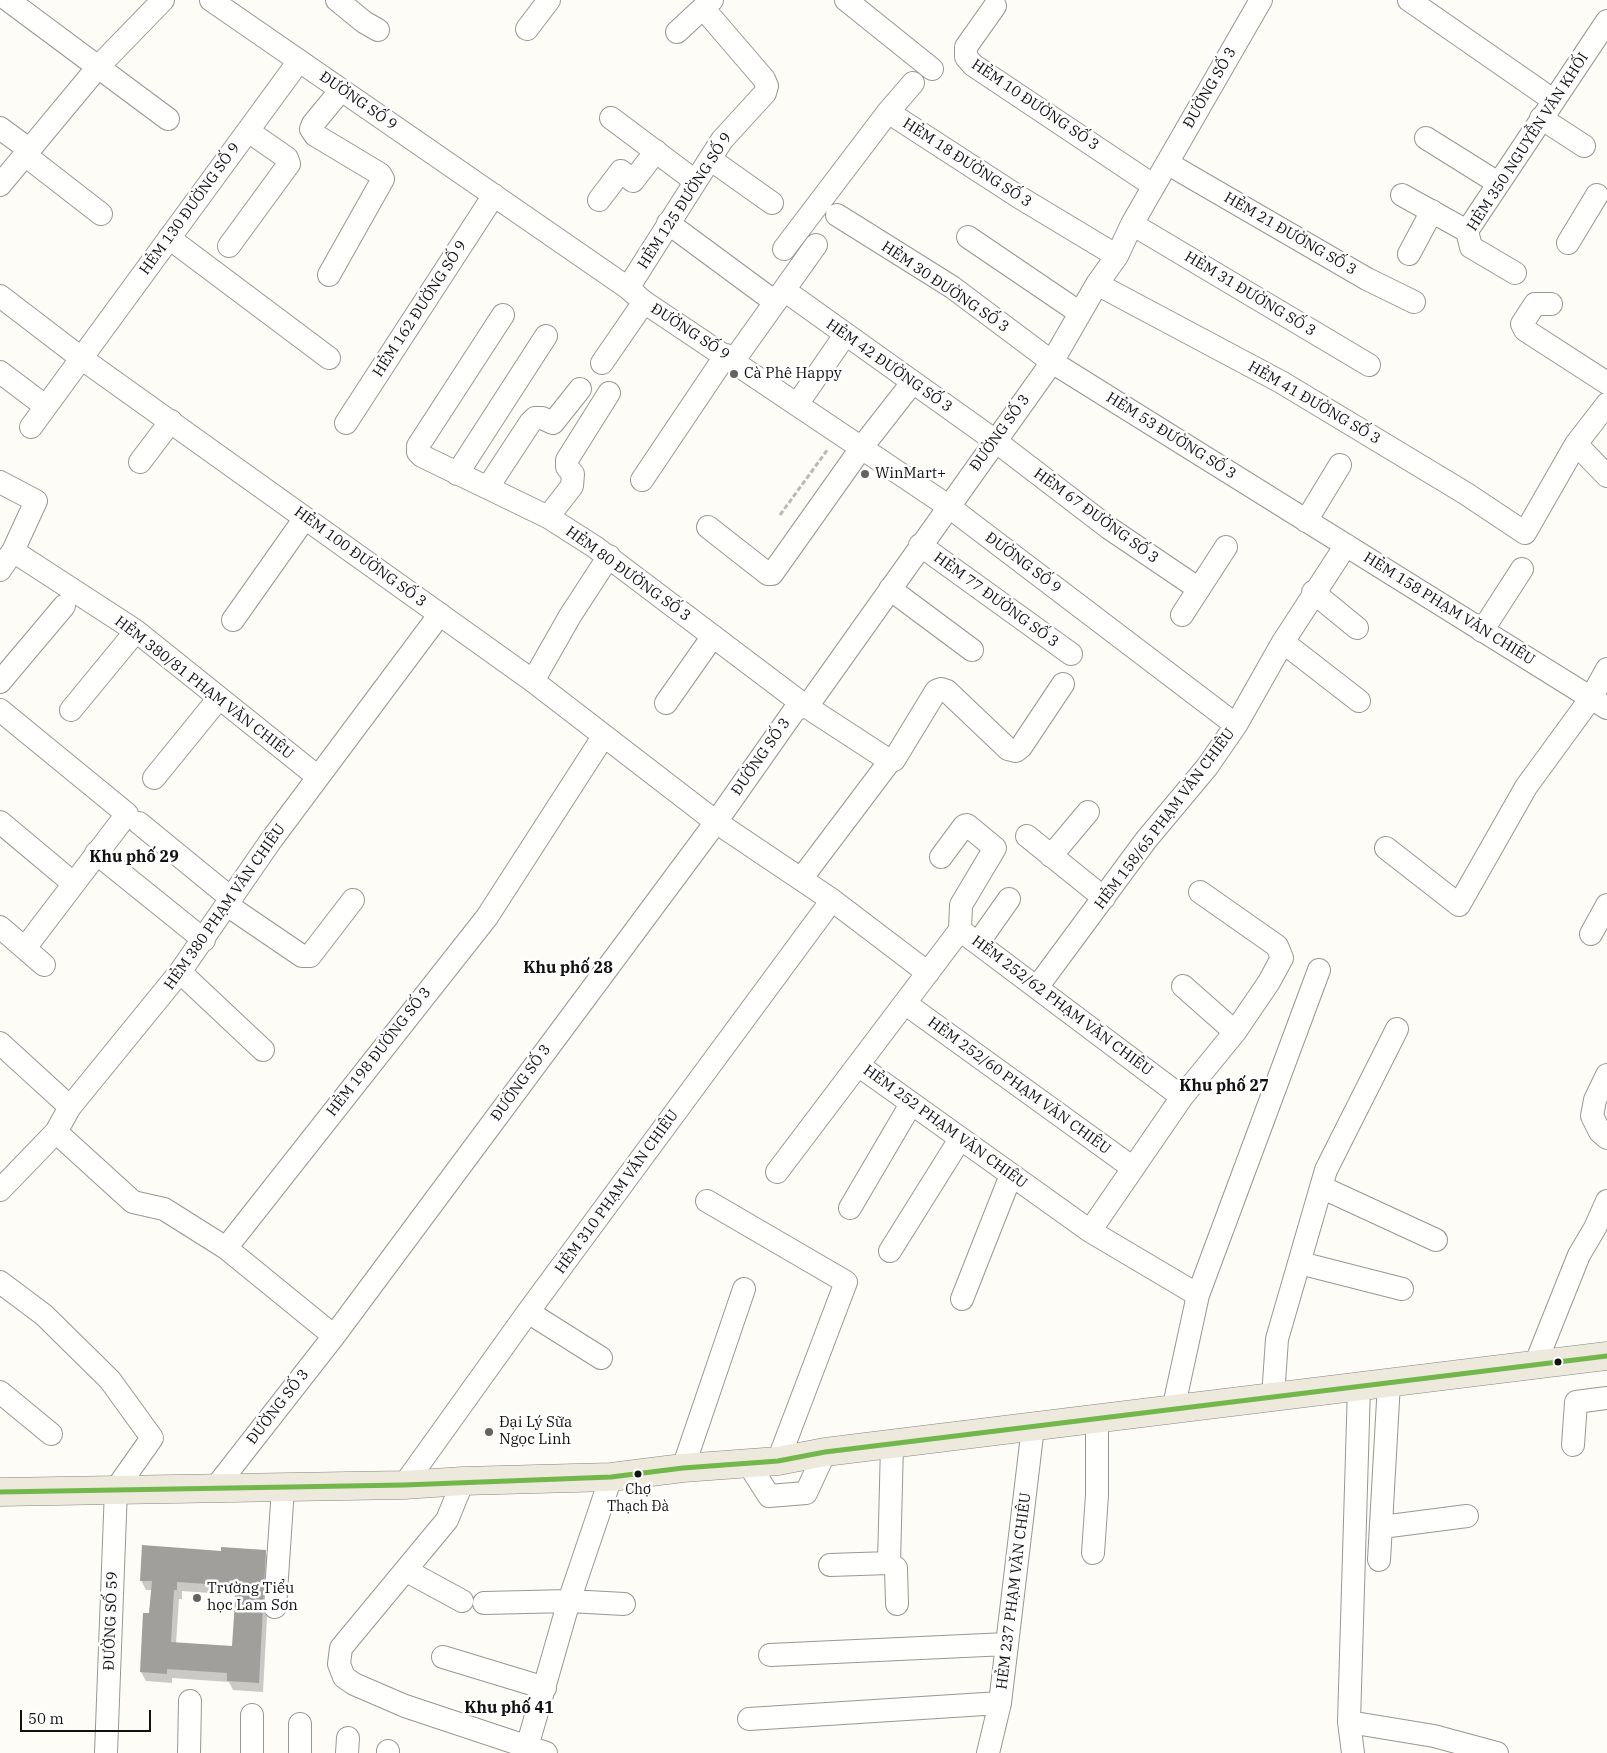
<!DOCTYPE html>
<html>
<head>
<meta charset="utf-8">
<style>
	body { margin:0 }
	#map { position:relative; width:1607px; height:1753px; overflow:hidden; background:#fdfcf7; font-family:"IBM Plex Serif",serif }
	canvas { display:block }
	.scale { position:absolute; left:20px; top:1710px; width:131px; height:22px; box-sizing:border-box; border:2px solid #111; border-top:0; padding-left:6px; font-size:15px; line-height:18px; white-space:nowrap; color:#111; -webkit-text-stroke:4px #fff; paint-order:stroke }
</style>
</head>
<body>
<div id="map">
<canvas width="1607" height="1753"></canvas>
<div class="scale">50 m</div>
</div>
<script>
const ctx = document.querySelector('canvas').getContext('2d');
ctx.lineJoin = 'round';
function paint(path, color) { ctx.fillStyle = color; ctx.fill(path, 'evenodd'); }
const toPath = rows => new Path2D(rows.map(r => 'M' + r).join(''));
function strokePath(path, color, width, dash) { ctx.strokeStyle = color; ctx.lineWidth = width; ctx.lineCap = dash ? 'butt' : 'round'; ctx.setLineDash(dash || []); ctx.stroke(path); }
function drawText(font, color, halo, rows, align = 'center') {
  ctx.font = font + ' "IBM Plex Serif",serif'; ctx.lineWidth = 5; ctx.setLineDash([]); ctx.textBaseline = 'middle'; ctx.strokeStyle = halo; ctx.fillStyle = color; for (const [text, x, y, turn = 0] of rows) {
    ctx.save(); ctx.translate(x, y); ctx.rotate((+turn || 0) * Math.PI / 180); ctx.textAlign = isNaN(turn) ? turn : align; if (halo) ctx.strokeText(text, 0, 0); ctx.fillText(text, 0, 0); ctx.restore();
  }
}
const shadow = toPath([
	[222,1552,265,1552,270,1561,263,1692,233,1690,229,1682,172,1678,172,1683,146,1681,141,1672,152,1590,146,1590,141,1580],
	[182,1591,237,1595,233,1648,176,1644,179,1599,182,1599]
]);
const building = toPath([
	[142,1545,221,1551,221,1547,266,1550,259,1683,227,1681,227,1673,167,1669,167,1674,140,1672,143,1613,149,1613,152,1581,140,1581],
	[177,1582,236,1586,232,1646,171,1642,174,1590,177,1590]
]);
const path = toPath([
	[780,515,828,449]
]);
const minor = toPath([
	[8,0,168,119],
	[211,0,628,288,644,302,948,506,1236,725],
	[337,0,364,22,378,30],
	[846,0,932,69],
	[1409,0,1553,100],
	[995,6,966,47,966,57,973,65,1154,186],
	[527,29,549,0],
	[677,32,703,8],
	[888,112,913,83],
	[611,118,695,181],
	[1541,118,1584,146],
	[0,128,30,150],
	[1426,138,1498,183],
	[25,155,101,214],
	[710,159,772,203],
	[1167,163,1367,279,1414,302],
	[0,185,98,67,163,0],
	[1402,195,1467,231],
	[599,200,621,171,633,181,656,151],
	[837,215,952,287,1052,362,1607,708],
	[668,223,775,302],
	[1132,224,1369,365],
	[968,237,1080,313],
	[169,238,329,358],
	[1568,243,1597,195],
	[229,246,289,164,287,158,248,131],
	[784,249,888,112,1019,197,1117,256],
	[1409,254,1432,211],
	[1515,273,1471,247,1467,231,1607,21],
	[329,275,383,179,380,174,315,135,311,129,313,124,341,90],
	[1097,284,1281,382,1465,493,1525,533,1576,444,1607,404],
	[628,288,722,140,765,93,767,86,764,79,703,8,712,0],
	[784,290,994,440,1109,528,1199,589],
	[0,296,81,358,533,681,716,822,832,900,928,973],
	[1551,304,1535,304,1522,324,1525,330,1607,383],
	[503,315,418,446,418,452,422,456,548,517,595,547,804,705,890,761,894,760,936,691,941,689,947,691,1008,749,1016,751,1021,747,1063,684],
	[734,360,816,245],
	[602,363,644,302],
	[0,372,45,406],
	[798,403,845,335],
	[346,423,494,195],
	[31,427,299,61],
	[1576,444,1607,476],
	[140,462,171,421],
	[457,474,546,336],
	[642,480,726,355],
	[0,482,36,501,13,551,0,570],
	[488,487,530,423,535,418,542,418,553,423,580,389],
	[548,517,572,486,573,474,567,467,567,460,609,393],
	[1306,521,1340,465],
	[708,527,768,574,772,574,862,447,912,383],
	[920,545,1071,654],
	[13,551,136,631,318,777],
	[890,589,972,650],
	[1313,592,1357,628],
	[1182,615,1226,547],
	[233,620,305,518],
	[1482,631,1522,569],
	[1283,642,1359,701],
	[533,681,570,616,609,556],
	[0,682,64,606],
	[666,703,713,636],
	[0,710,127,814,25,948],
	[71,710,136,631],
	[154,778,219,698],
	[0,822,73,883],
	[139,823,232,899],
	[1027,836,1104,898],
	[1386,848,1459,905,1526,787,1591,698,1607,669],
	[96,853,204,940],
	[1051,856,1088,812],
	[941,857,964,826,967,825,995,848,961,905,960,930],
	[801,879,890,761],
	[227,905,302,956,310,956,353,900],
	[0,927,44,965],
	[1591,934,1607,905],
	[978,943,1009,899],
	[180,972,263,1050],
	[1038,986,1146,840,1207,767,1236,725,1283,642,1346,545],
	[1183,986,1235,1032],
	[906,1004,1133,1168],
	[0,1043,70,1107],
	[858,1065,1090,1231,1198,1295,1173,1410],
	[1607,1075,1595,1100,1592,1116,1600,1132,1607,1138],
	[56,1132,133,1202,164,1209,226,1248],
	[777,1172,960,930,1182,1097],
	[1321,1187,1436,1240],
	[0,1190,56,1132,70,1107,180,972,272,839,440,614],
	[707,1201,846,1282,778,1461],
	[850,1208,911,1104],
	[1090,1231,1182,1097,1235,1032,1269,982,1282,958,1277,946,1200,892],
	[890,1251,960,1139],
	[1300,1263,1402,1289],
	[0,1282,44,1315,110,1380,152,1438,116,1489,106,1753],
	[1198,1295,1319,970],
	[962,1299,1011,1175],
	[528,1312,601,1358],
	[334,1336,226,1248,487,917,603,737],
	[1535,1365,1579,1255,1595,1228,1607,1201],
	[0,1392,51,1434],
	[1273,1397,1277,1339,1326,1170,1397,1029],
	[892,1445,889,1563,896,1568,897,1604],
	[1573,1445,1576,1402,1607,1398],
	[748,1463,769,1496,806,1493,825,1452],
	[683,1468,744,1289],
	[463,1481,447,1520,341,1648,339,1664,344,1677,354,1684,405,1706,546,1753],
	[404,1485,528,1312,832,900],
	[216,1487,334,1336,716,822,794,711,811,701,1052,362,1097,284,1117,256,1132,224,1261,0],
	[1382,1527,1467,1516],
	[1093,1553,1097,1495,1097,1419],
	[1379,1560,1389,1383],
	[830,1565,889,1563],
	[407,1571,462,1601],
	[484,1603,569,1601,624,1604],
	[275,1607,283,1488],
	[770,1655,1007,1644],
	[443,1657,545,1688],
	[749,1719,1000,1703],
	[1349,1722,1434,1736,1497,1753],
	[527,1747,569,1601,611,1477],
	[388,1751,388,1753],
	[189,1753,190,1701],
	[252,1753,252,1715],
	[300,1753,300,1724],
	[347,1753,348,1738],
	[988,1753,1000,1703,1033,1427],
	[1353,1753,1349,1722,1359,1387]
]);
const major = toPath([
	[0,1492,404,1485,463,1481,611,1477,683,1468,778,1461,825,1452,1607,1356]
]);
const bus1 = toPath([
	[0,1492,404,1485,611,1477,683,1468,778,1461,825,1452,1607,1356]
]);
const markers = [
	[734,374,5,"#646362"],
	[865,474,5,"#646362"],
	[1558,1362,4.5,"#111"],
	[489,1432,5,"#646362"],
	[638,1474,4.5,"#111"],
	[197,1598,5,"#646362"]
];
const busNames = [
	["Chợ",638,1490],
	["Thạch Đà",638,1507]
];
const streetNames = [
	["ĐƯỜNG SỐ 3",1210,88,-60],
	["ĐƯỜNG SỐ 9",358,101,35],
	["HẺM 10 ĐƯỜNG SỐ 3",1035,105,34],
	["HẺM 350 NGUYỄN VĂN KHỐI",1528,142,-57],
	["HẺM 18 ĐƯỜNG SỐ 3",967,163,33],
	["HẺM 125 ĐƯỜNG SỐ 9",685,201,-57],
	["HẺM 130 ĐƯỜNG SỐ 9",190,209,-54],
	["HẺM 21 ĐƯỜNG SỐ 3",1290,234,30],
	["HẺM 30 ĐƯỜNG SỐ 3",945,287,34],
	["HẺM 31 ĐƯỜNG SỐ 3",1250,294,31],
	["HẺM 162 ĐƯỜNG SỐ 9",420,309,-57],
	["ĐƯỜNG SỐ 9",690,332,33],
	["HẺM 42 ĐƯỜNG SỐ 3",889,366,35],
	["HẺM 41 ĐƯỜNG SỐ 3",1314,403,30],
	["ĐƯỜNG SỐ 3",1000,433,-54],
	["HẺM 53 ĐƯỜNG SỐ 3",1171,436,32],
	["HẺM 67 ĐƯỜNG SỐ 3",1096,516,36],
	["HẺM 100 ĐƯỜNG SỐ 3",360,557,36],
	["ĐƯỜNG SỐ 9",1023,563,37],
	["HẺM 80 ĐƯỜNG SỐ 3",628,574,36],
	["HẺM 77 ĐƯỜNG SỐ 3",996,600,36],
	["HẺM 158 PHẠM VĂN CHIÊU",1449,609,32],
	["HẺM 380/81 PHẠM VĂN CHIÊU",204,688,38],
	["ĐƯỜNG SỐ 3",761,757,-55],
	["HẺM 158/65 PHẠM VĂN CHIÊU",1165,819,-53],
	["HẺM 380 PHẠM VĂN CHIÊU",225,907,-55],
	["HẺM 252/62 PHẠM VĂN CHIÊU",1062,1006,37],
	["HẺM 198 ĐƯỜNG SỐ 3",379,1052,-52],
	["ĐƯỜNG SỐ 3",521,1083,-54],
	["HẺM 252/60 PHẠM VĂN CHIÊU",1019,1086,36],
	["HẺM 252 PHẠM VĂN CHIÊU",945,1127,36],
	["HẺM 310 PHẠM VĂN CHIÊU",617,1192,-54],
	["ĐƯỜNG SỐ 3",278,1407,-52],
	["HẺM 237 PHẠM VĂN CHIÊU",1014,1591,-83],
	["ĐƯỜNG SỐ 59",111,1621,-88]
];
const poiNames = [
	["Cà Phê Happy",744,374],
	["WinMart+",875,474],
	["Đại Lý Sữa",499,1423],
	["Ngọc Linh",499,1440],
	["Trường Tiểu",207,1589],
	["học Lam Sơn",207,1606]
];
const neighbourhoodNames = [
	["Khu phố 29",134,857],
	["Khu phố 28",568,968],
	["Khu phố 27",1224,1086],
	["Khu phố 41",509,1708]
];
paint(shadow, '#0003');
paint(building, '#a19f9c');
strokePath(minor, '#979795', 24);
strokePath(major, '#858482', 29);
strokePath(path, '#b9b9b8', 3, [5, 2.5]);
strokePath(minor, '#fffffe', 22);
strokePath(major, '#ede9dc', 28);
strokePath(bus1, '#71b74a', 5);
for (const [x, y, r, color] of markers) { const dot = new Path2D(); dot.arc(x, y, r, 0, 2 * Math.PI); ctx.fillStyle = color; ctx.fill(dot); strokePath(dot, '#fff', 2); }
drawText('14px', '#111', '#fff', busNames);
drawText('15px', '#111', '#fff', streetNames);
drawText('15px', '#111', '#fff', poiNames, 'left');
drawText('bold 16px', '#111', '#fff', neighbourhoodNames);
</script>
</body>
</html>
